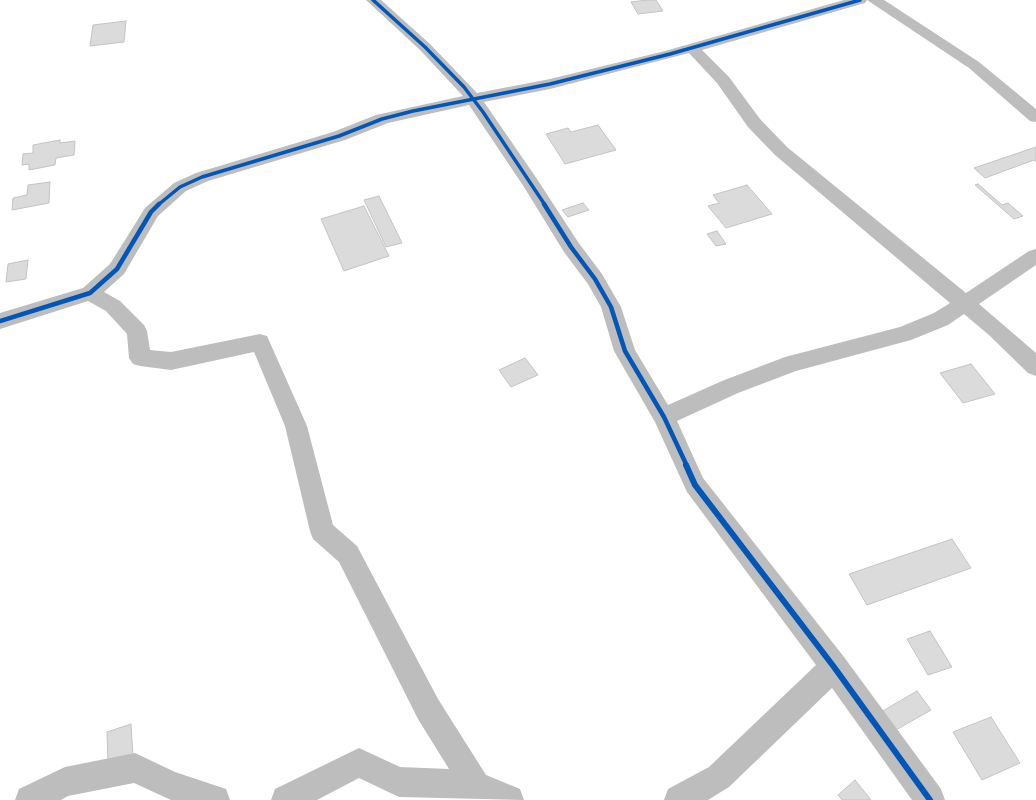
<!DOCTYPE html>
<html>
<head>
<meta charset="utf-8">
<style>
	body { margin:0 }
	canvas { display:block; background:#fff }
</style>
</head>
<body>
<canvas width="1036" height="800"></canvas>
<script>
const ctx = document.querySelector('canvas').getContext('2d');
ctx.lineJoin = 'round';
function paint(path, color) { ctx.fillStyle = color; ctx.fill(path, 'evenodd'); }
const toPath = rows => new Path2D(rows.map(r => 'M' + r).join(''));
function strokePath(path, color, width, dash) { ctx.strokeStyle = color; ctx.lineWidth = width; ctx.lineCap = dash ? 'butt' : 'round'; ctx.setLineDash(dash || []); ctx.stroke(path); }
const building = toPath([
	[647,0,656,0,663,11,638,14,631,2,647,0],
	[126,21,124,42,90,46,93,25,126,21],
	[598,125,616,150,565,164,546,134,568,128,571,132,598,125],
	[60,140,60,143,75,141,74,155,56,158,55,165,29,170,29,164,22,165,23,154,33,153,33,145,60,140],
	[1036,147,1036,162,1034,160,985,178,974,168,1036,147],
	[50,182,49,203,12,210,13,198,27,195,28,185,50,182],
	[978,184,1002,205,1008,203,1023,216,1014,219,975,185,978,184],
	[747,185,772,214,726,228,708,206,719,203,713,195,747,185],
	[379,196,402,243,386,247,364,200,379,196],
	[583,203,589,210,568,217,562,210,583,203],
	[364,206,389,256,344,271,321,219,364,206],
	[717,231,726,244,716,246,707,234,717,231],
	[28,260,26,279,6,282,8,264,28,260],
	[525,358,538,375,511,387,499,370,525,358],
	[971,364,995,394,963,403,940,373,971,364],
	[952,539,971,568,867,605,849,574,952,539],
	[930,631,952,667,928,675,907,639,930,631],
	[917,691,931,710,894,731,881,712,917,691],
	[991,717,1020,763,982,780,953,732,991,717],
	[131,724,133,757,108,764,107,732,131,724],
	[855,780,871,800,842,800,838,795,855,780]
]);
const minor = toPath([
	[366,0,381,0,430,44,477,93,550,79,665,51,844,0,884,0,979,62,1036,109,1036,122,1030,121,969,68,867,0,865,3,702,50,729,77,760,119,787,147,966,293,1029,251,1036,249,1036,265,979,304,1036,353,1036,376,1028,373,989,335,964,314,948,325,911,340,796,371,738,393,677,421,703,478,844,657,941,789,945,800,912,800,832,688,729,787,708,800,664,800,668,789,709,767,816,665,687,492,655,422,614,351,601,307,588,284,564,252,524,187,469,105,388,123,345,140,208,181,186,191,158,216,124,274,104,292,120,301,144,325,147,331,150,350,171,352,260,334,267,336,307,426,333,525,357,546,438,699,486,775,520,789,524,800,399,797,359,778,317,800,271,800,275,789,359,748,400,767,449,769,418,719,339,562,313,539,310,531,285,426,254,352,171,370,140,366,133,364,129,358,127,334,106,311,88,301,0,329,0,313,83,288,110,264,145,208,174,183,196,173,333,132,376,115,463,96,420,50,366,0],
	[689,53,717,83,748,127,775,155,950,303,934,313,900,327,785,357,722,381,668,405,635,350,621,307,602,274,578,242,537,179,484,102,550,89,689,53],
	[135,753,175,772,226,789,230,800,171,800,134,783,68,796,61,800,15,800,19,789,65,767,135,753]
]);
const cyclewayFar2 = toPath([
	[373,0,425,47,464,87,483,112,545,205],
	[158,205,180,187,202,177,339,136,382,119,413,111,550,84,670,54,860,0]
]);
const cyclewayFar1 = toPath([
	[544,204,571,247,595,279,611,307,625,351,664,417,687,466],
	[0,321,90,293,117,269,151,212,159,204]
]);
const cycleway = toPath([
	[686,465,695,485,834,667,930,800]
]);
paint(building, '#dbdbdb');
strokePath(building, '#c3c3c3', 1);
paint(minor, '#bdbdbd');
strokePath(cyclewayFar2, '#0057b8', 3.5);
strokePath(cyclewayFar1, '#0057b8', 4.5);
strokePath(cycleway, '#0057b8', 6);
</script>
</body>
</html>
